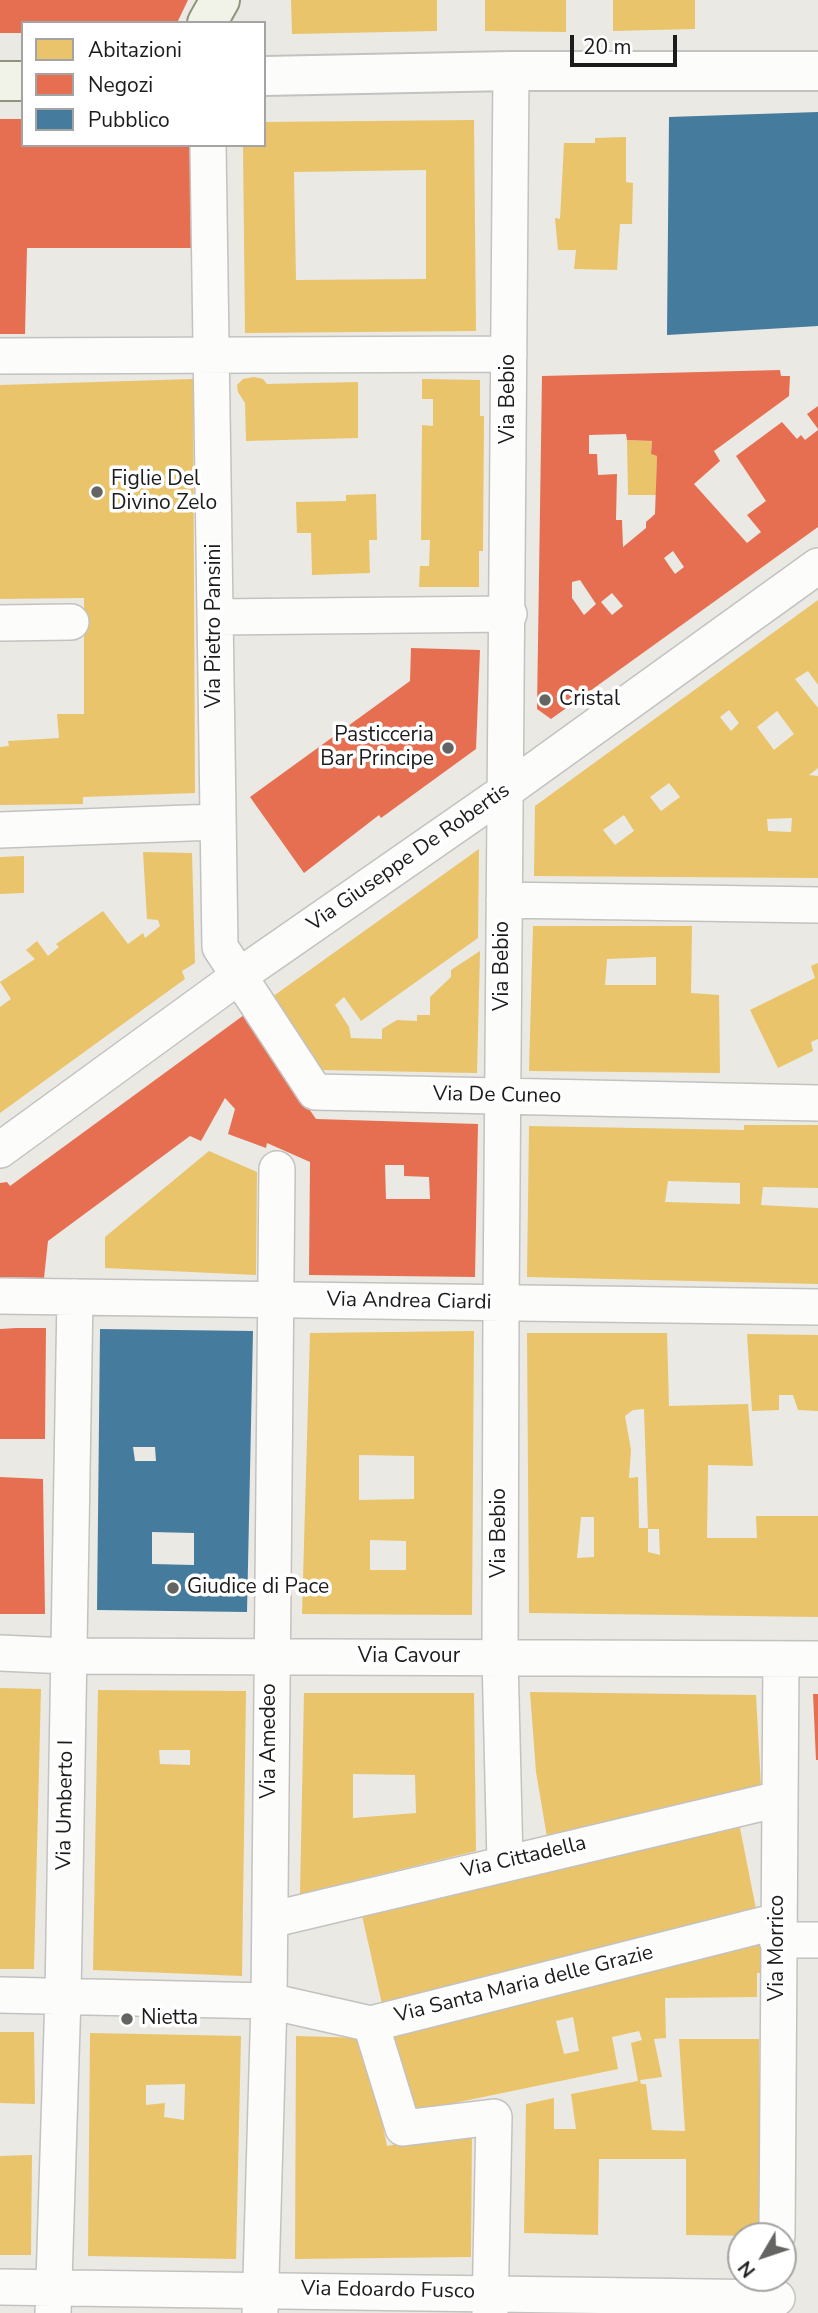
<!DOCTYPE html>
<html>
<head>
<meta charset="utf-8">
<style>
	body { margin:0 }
	#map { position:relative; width:818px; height:2313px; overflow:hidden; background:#eae9e4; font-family:"Nunito Sans",sans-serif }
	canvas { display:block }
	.legend { position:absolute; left:21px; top:21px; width:245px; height:126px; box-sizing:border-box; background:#fff; border:2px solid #a4a4a4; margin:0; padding:9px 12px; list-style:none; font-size:21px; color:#1c1c1c }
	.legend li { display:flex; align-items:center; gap:14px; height:35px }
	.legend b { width:35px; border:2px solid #a4a4a4 }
	.north { position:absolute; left:727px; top:2222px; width:70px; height:70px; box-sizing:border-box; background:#fff; border:2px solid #a4a4a4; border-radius:50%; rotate:231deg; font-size:19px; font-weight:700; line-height:28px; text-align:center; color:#1c1c1c }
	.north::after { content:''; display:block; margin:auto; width:24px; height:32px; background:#646462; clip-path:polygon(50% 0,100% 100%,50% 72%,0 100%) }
	.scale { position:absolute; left:570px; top:35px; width:107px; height:32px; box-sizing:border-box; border:4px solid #1c1c1c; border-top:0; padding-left:9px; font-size:21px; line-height:24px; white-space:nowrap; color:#1c1c1c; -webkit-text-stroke:5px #fff; paint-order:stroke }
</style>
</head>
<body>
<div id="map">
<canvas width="818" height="2313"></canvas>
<ul class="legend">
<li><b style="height:19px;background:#e9c46a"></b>Abitazioni</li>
<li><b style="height:19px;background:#e76f51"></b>Negozi</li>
<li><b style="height:19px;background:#457b9d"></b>Pubblico</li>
</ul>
<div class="north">N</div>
<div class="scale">20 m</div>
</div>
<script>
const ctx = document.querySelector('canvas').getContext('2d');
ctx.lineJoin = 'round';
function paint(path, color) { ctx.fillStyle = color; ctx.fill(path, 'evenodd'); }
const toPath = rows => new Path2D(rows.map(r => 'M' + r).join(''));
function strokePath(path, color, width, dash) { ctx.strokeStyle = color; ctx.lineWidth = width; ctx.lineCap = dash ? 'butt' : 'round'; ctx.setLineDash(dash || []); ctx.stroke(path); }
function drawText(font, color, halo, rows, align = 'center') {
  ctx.font = font + ' "Nunito Sans",sans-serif'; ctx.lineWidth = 7; ctx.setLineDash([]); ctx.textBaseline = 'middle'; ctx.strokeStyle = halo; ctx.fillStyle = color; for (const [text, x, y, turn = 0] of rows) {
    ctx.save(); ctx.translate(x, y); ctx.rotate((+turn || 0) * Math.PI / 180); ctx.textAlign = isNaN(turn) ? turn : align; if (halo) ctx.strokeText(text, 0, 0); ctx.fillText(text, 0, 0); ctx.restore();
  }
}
const homes = toPath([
	[291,0,437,0,437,31,292,34],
	[485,0,566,0,566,32,485,31],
	[613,0,695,0,695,29,613,31],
	[474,120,476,331,245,333,243,145,264,145,264,122],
	[426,170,426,279,296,280,294,172],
	[626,137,626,182,633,183,632,224,620,224,617,270,574,269,576,250,558,250,555,218,560,219,564,143,595,143,595,138],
	[254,377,263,379,267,384,358,382,358,438,246,441,245,403,238,392,237,385,243,379],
	[193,379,195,793,83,797,83,804,0,805,0,747,9,746,8,741,59,738,57,714,84,714,84,598,0,599,0,385],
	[422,379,480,380,480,416,484,416,483,551,479,551,479,587,419,587,420,566,429,566,430,540,421,540,422,425,433,426,433,399,422,399],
	[627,440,652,441,651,454,657,456,656,495,628,495],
	[376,494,377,540,369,540,370,573,312,575,311,533,297,533,296,502,346,501,346,495],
	[818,600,818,685,808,671,795,679,818,708,818,768,809,775,818,776,818,878,534,876,535,806],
	[729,710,739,723,731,731,720,717],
	[777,711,794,734,774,750,757,727],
	[669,783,680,797,661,811,650,797],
	[624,815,634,831,615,845,603,830],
	[792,818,791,832,768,831,767,819],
	[479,849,478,938,361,1021,344,997,335,1005,349,1027,351,1038,382,1039,382,1029,397,1020,417,1021,417,1015,430,1015,430,997,451,977,451,970,480,951,477,1073,322,1070,272,997],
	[143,852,192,853,195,963,182,971,185,979,0,1113,0,1007,11,999,0,982,35,959,26,950,37,941,48,956,59,947,56,944,103,911,128,944,143,933,145,938,160,926,158,920,147,919],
	[24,856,24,893,0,894,0,857],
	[533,926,692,926,691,993,719,995,720,1073,529,1071],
	[656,957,656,985,605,985,607,959],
	[818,963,818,1039,811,1042,813,1051,778,1068,750,1010,815,978,811,966],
	[744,1125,818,1125,818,1188,763,1187,761,1205,818,1208,818,1284,527,1277,529,1126,744,1130],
	[668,1181,740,1183,740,1204,665,1202],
	[209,1151,257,1172,256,1275,105,1268,105,1237],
	[474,1331,472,1615,302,1614,310,1333],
	[359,1455,414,1456,414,1499,359,1500],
	[370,1540,406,1541,406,1570,370,1570],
	[527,1333,667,1333,669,1406,748,1404,753,1466,708,1465,707,1538,757,1538,756,1516,818,1516,818,1617,529,1613],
	[644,1409,648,1529,659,1529,660,1555,648,1552,648,1528,639,1528,638,1477,629,1478,631,1450,625,1416,633,1410],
	[581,1517,594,1517,594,1557,577,1558],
	[747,1334,818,1335,818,1411,798,1410,793,1395,779,1395,779,1410,752,1411],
	[0,1688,41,1689,34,1969,0,1969],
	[98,1690,246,1691,242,1976,93,1970],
	[159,1750,190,1750,190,1765,160,1764],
	[530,1692,756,1695,761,1787,547,1837,536,1772],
	[304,1693,474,1693,476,1851,300,1894],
	[353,1774,415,1775,416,1813,353,1818],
	[739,1823,756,1909,382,2004,361,1911],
	[762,1939,763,1973,757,1973,757,1997,665,1998,666,2038,654,2039,662,2077,640,2080,641,2084,646,2084,652,2130,685,2131,679,2039,759,2039,759,2236,686,2235,686,2159,599,2159,598,2235,524,2233,526,2104,554,2098,554,2129,576,2129,571,2094,638,2081,631,2043,642,2040,639,2031,612,2037,618,2069,411,2112,392,2030],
	[573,2017,579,2051,564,2054,556,2021],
	[0,2032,34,2032,35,2104,0,2103],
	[90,2033,241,2036,236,2259,88,2256],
	[185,2084,184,2120,164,2117,165,2103,146,2105,146,2085],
	[296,2036,365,2038,387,2146,472,2130,471,2257,295,2259],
	[32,2155,31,2255,0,2255,0,2156]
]);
const shops = toPath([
	[0,0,188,0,177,23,23,23,23,33,0,33],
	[0,119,23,119,23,145,190,145,191,248,27,248,25,334,0,334],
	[780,370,781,376,790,376,789,396,714,451,720,461,694,484,747,543,761,532,747,515,766,501,736,456,782,422,797,439,801,435,805,440,818,430,818,527,551,719,537,709,542,376],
	[626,434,627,440,652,441,651,454,657,456,655,514,646,522,646,528,623,547,622,520,616,520,617,474,598,475,597,454,589,454,589,435],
	[673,551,684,567,675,574,664,558],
	[580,580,596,604,584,615,572,598,572,582],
	[612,593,623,606,612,615,601,602],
	[818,406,818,429,807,414],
	[411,648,480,650,476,749,381,818,379,815,304,873,250,797,410,681],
	[244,1015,316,1119,478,1124,475,1277,309,1275,310,1162,267,1143,266,1148,228,1134,235,1109,225,1098,201,1141,190,1136,48,1241,44,1278,0,1277,0,1183,7,1182,10,1186],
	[385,1165,404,1165,404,1176,429,1177,430,1199,386,1199],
	[16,1328,46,1328,45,1439,0,1439,0,1329],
	[0,1477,43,1479,45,1614,0,1614],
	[813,1694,818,1694,818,1760,816,1760]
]);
const public = toPath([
	[818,112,818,326,667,335,669,117],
	[100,1329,253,1331,247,1612,97,1610],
	[133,1447,155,1447,156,1461,135,1461],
	[152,1532,194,1533,194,1565,152,1564]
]);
const minor = toPath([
	[208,145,220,947,315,1092,818,1103],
	[0,356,509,354],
	[215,617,509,614],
	[0,623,71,622],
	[0,830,215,822],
	[504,900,818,905],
	[0,1150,239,976,504,792,818,566],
	[0,1296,818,1307],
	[0,1653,68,1656,818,1659],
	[505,1862,500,1657,501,1304,511,71],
	[270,1920,779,1799],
	[777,1940,818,1940],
	[0,1995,269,2001,371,2024,778,1921],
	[371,2024,403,2128,494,2117,490,2313],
	[777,2236,781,1660],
	[0,2287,777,2298],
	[53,2313,63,1996,75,1297],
	[260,2313,269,2001,277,1169]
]);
const tertiary = toPath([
	[264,76,511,71,818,71]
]);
const secondary = toPath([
	[207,23,220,0],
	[0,81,23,81]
]);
const markers = [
	[97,492,7,"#646462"],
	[545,700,7,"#646462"],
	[448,748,7,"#646462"],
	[173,1588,7,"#646462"],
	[127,2019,7,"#646462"]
];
const streetNames = [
	["Via Bebio",509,399,-90],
	["Via Pietro Pansini",215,626,-90],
	["Via Giuseppe De Robertis",409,858,-35],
	["Via Bebio",503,966,-90],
	["Via De Cuneo",497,1096,1],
	["Via Andrea Ciardi",409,1302,1],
	["Via Bebio",500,1533,-90],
	["Via Cavour",409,1657],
	["Via Amedeo",270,1741,-90],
	["Via Umberto I",66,1805,-89],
	["Via Cittadella",524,1858,-13],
	["Via Morrico",778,1948,-90],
	["Via Santa Maria delle Grazie",524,1985,-14],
	["Via Edoardo Fusco",388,2291,1]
];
const poiNames = [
	["Figlie Del",111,480],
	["Divino Zelo",111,504],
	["Cristal",559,700],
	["Pasticceria",434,736,"right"],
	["Bar Principe",434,760,"right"],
	["Giudice di Pace",187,1588],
	["Nietta",141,2019]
];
paint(homes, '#e9c46a');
paint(shops, '#e76f51');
paint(public, '#457b9d');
strokePath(minor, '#c3c2c0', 38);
strokePath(tertiary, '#c3c2c0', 42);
strokePath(secondary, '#91947c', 42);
strokePath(minor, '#fcfcfb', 35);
strokePath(tertiary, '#fcfcfb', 38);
strokePath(secondary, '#f2f3e8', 38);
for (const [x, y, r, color] of markers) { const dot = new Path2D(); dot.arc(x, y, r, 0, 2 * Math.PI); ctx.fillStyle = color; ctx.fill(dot); strokePath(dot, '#fff', 2.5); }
drawText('21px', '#1c1c1c', '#fff', streetNames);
drawText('21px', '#1c1c1c', '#fff', poiNames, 'left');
</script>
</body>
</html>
